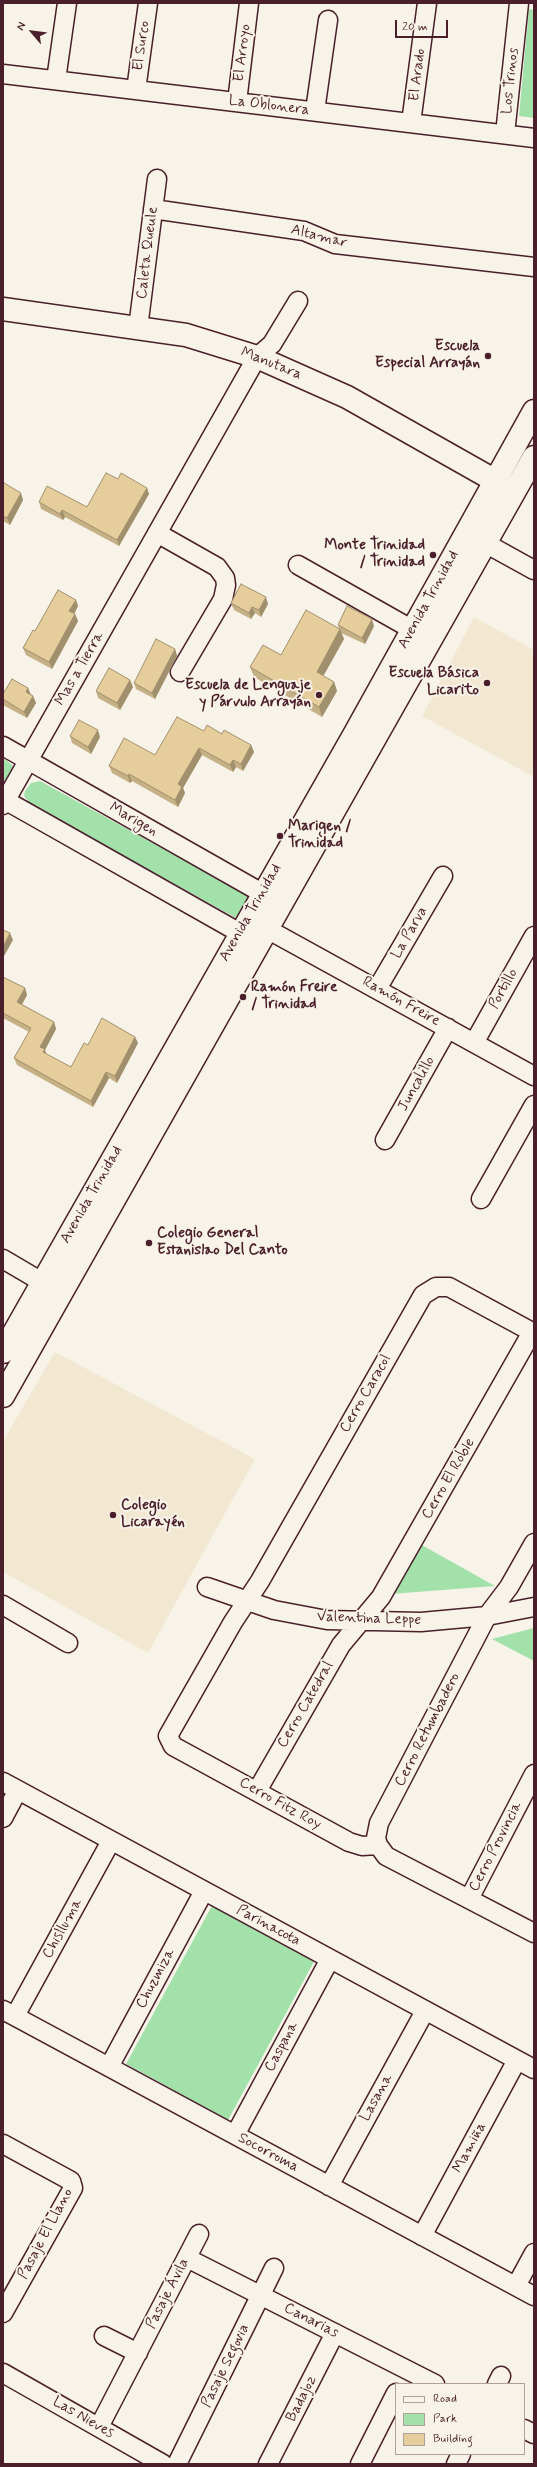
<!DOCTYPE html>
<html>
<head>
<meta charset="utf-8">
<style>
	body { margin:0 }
	#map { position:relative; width:537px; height:2467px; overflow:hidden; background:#f7f3e8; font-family:Mynerve,sans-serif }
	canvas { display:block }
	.frame { position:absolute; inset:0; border:4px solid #4a1f2b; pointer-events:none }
	.legend { position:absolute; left:395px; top:2383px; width:130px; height:72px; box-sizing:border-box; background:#f7f3e8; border:1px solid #b29e9c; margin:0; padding:5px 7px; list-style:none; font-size:12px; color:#4a1f2b }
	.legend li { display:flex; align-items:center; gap:8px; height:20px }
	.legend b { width:20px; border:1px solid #b29e9c }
	.north { position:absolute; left:12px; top:12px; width:40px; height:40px; -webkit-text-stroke:3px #f7f3e8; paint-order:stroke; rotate:298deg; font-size:11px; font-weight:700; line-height:16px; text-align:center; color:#4a1f2b }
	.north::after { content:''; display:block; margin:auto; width:14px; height:18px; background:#4a1f2b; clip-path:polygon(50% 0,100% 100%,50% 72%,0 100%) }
	.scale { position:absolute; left:395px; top:20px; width:53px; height:18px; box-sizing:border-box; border:2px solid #4a1f2b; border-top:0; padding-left:5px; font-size:12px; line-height:14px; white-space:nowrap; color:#4a1f2b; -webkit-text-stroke:3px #f7f3e8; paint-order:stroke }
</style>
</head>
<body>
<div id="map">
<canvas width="537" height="2467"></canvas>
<div class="frame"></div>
<ul class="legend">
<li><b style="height:5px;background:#f7f3e8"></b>Road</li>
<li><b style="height:11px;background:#a3e1aa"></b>Park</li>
<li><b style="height:11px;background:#e6cd9c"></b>Building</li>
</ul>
<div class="north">N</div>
<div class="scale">20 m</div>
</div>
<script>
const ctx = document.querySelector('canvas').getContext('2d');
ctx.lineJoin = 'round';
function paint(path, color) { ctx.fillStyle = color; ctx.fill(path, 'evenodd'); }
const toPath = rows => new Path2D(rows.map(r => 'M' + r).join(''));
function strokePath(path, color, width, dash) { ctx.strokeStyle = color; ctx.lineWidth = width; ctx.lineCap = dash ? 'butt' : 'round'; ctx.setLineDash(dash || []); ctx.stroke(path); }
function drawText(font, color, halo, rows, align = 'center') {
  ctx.font = font + ' Mynerve,sans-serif'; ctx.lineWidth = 4; ctx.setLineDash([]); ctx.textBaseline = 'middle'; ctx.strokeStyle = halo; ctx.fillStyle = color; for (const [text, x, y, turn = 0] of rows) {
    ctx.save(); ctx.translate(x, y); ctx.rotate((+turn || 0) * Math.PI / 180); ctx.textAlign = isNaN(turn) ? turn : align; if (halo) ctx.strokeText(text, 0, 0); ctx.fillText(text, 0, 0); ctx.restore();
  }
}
const built = toPath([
	[474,617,534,650,534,777,422,716],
	[55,1352,255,1459,148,1653,3,1572,3,1441]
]);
const green = toPath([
	[529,9,534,10,534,118,519,116],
	[3,758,11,764,16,771,5,787,3,787],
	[40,781,251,897,238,919,31,805,24,796,25,791,31,783],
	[420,1544,495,1586,390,1594],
	[534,1628,534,1661,492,1639],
	[214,1902,316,1958,228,2120,126,2064]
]);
const street = toPath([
	[3,74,534,138],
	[56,80,67,3],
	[136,90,148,3],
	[237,102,249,3],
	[315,111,328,20],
	[411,123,427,3],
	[505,134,519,3],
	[153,209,304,231,335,244,534,267],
	[138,328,157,179],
	[157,533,217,567,225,578,226,585,223,599,180,672],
	[485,543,534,570],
	[298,565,413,630],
	[3,746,262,893,264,908],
	[3,799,240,933,267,929,534,1076],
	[3,805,257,357,272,344,298,301],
	[377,989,443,876],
	[474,1043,534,936],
	[385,1140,448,1028],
	[481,1199,534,1105],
	[3,1259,42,1282],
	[534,1543,509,1587,487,1616,379,1823,376,1838,378,1845,386,1856,534,1933],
	[207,1587,274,1610,327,1620,421,1622,487,1616,534,1607],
	[3,1605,68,1643],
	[3,1782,534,2069],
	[257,1791,341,1645,381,1597,532,1332],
	[3,1818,18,1790],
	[378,1845,362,1846,349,1842,173,1746,168,1736,233,1622,260,1581,423,1295,436,1287,449,1287,534,1333],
	[469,1899,534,1774],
	[3,2010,534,2296],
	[15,2016,111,1841],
	[109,2067,204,1891],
	[235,2135,330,1959],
	[3,2144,71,2181,73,2188,3,2313],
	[329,2186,425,2011],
	[422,2236,517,2060],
	[187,2258,435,2384],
	[516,2286,534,2253],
	[104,2336,138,2353],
	[3,2373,163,2464],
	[497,2384,501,2376],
	[99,2427,199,2234],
	[524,2429,534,2434],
	[177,2464,274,2268],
	[268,2464,335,2333],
	[360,2464,396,2393],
	[456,2464,461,2454]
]);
const secondary = toPath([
	[3,309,186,335,257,357,347,397,508,488],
	[3,1352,354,735,534,411],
	[3,1396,534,457]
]);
const wall = toPath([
	[118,479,147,488,149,494,119,546,65,517,63,520,41,509,39,502,87,507],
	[3,485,23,500,10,525,3,521],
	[76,600,78,606,74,614,75,614,78,621,52,669,26,655,23,648,35,631],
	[231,603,268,604,261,617,255,613,251,619,234,610],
	[338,625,374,626,365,644,341,633,344,639,323,676,334,682,337,691,322,717,254,677,250,667,281,655,339,628],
	[175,649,177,656,155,699,136,689,134,683],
	[130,680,133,687,120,710,98,698,96,691],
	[28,688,31,695,33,696,36,703,27,718,3,705,3,694],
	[222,734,251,745,254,752,243,771,236,767,233,772,202,755,183,788,185,793,178,807,132,781,130,783,112,773,109,766,155,755],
	[70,736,100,737,91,754,72,743],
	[3,977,25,988,27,995,22,1005,54,1022,56,1029,45,1050,46,1054,71,1067,88,1045,135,1037,138,1043,117,1083,109,1078,93,1107,17,1065,14,1058,29,1032,3,1018]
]);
const shadedWall = toPath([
	[147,488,149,494,119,546,117,540],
	[21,493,23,500,10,525,7,518],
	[62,510,65,517,63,520,60,514],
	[266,597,268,604,261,617,259,610],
	[76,600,78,606,72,618,69,611],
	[252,607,255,613,251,619,249,613],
	[75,614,78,621,52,669,49,662],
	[372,619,374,626,365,644,362,638],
	[340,629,344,639,320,682,317,672],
	[175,649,177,656,155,699,152,693],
	[130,680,133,687,120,710,117,703],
	[334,682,337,691,322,717,319,707],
	[28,688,31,695,28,699,26,692],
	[33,696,36,703,27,718,24,712],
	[98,730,100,737,91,754,88,747],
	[251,745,254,752,243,771,241,764],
	[199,748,202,755,183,788,185,793,178,807,175,800,178,784],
	[233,760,236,767,233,772,230,765],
	[129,774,132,781,130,783,128,776],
	[10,933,13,940,3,958,3,947],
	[25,988,27,995,19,1009,17,1002],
	[54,1022,56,1029,45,1050,47,1056,46,1059,40,1047],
	[135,1037,138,1043,117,1083,115,1076],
	[106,1072,109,1078,93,1107,91,1101]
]);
const building = toPath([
	[106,473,118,479,121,473,147,488,117,540,62,510,60,514,39,502,47,486,87,507,106,473],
	[4,483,21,493,7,518,3,516,3,485,4,483],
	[241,584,266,597,259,610,252,607,249,613,231,603,241,584],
	[58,590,76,600,69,611,75,614,49,662,23,648,33,630,35,631,58,590],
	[347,606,372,619,362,638,338,625,347,606],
	[306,610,340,629,317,672,334,682,319,707,250,667,263,645,281,655,306,610],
	[156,639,175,649,152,693,134,683,156,639],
	[109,668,130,680,117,703,96,691,109,668],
	[12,679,28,688,26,692,33,696,24,712,3,699,3,694,12,679],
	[177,717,204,731,207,725,222,734,224,730,251,745,241,764,233,760,230,765,199,748,178,784,182,787,175,800,129,774,128,776,109,766,124,738,155,755,177,717],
	[79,720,98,730,88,747,70,736,79,720],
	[3,930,10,933,3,947,3,930],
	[3,977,25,988,17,1002,54,1022,40,1047,45,1049,43,1052,71,1067,84,1043,88,1045,102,1018,135,1037,115,1076,106,1072,91,1101,14,1058,31,1028,3,1013,3,977]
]);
const markers = [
	[488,356,4,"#4a1f2b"],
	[433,555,4,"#4a1f2b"],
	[487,683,4,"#4a1f2b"],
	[319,695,4,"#4a1f2b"],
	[280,836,4,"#4a1f2b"],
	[243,997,4,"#4a1f2b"],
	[149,1243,4,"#4a1f2b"],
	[113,1515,4,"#4a1f2b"]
];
const streetNames = [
	["El Surco",142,46,-82],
	["El Arroyo",243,53,-83],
	["El Arado",418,75,-83],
	["Los Trinos",511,81,-84],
	["La Oblonera",269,106,7],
	["Altamar",319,237,14],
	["Caleta Queule",148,253,-83],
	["Manutara",271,364,22],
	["Avenida Trinidad",429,600,-61],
	["Mas a Tierra",80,669,-60],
	["Marigen",133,820,30],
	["Avenida Trinidad",251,913,-60],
	["La Parva",410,933,-60],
	["Portillo",504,989,-61],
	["Ramón Freire",401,1002,29],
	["Juncalillo",417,1084,-61],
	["Avenida Trinidad",92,1195,-60],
	["Cerro Caracol",366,1394,-60],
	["Cerro El Roble",449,1479,-60],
	["Valentina Leppe",369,1619,2],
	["Cerro Catedral",306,1705,-60],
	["Cerro Retumbadero",428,1730,-63],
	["Cerro Fitz Roy",280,1804,29],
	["Cerro Provincia",496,1847,-63],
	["Parinacota",268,1926,28],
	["Chislluma",63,1929,-61],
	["Chuzmiza",156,1979,-62],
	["Caspana",282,2047,-62],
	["Lasana",377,2098,-61],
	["Mamiña",470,2148,-62],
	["Socorroma",268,2153,28],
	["Pasaje El Llano",46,2234,-62],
	["Pasaje Ávila",168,2294,-63],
	["Canarias",311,2321,27],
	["Pasaje Segovia",226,2366,-64],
	["Badajoz",302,2399,-63],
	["Las Nieves",83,2418,30]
];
const poiNames = [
	["Escuela",480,347],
	["Especial Arrayán",480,364],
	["Monte Trinidad",425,546],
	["/ Trinidad",425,563],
	["Escuela Básica",479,674],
	["Licarito",479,691],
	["Escuela de Lenguaje",311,686],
	["y Párvulo Arrayán",311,703],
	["Marigen /",288,827,"left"],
	["Trinidad",288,844,"left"],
	["Ramón Freire",251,988,"left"],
	["/ Trinidad",251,1005,"left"],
	["Colegio General",157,1234,"left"],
	["Estanislao Del Canto",157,1251,"left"],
	["Colegio",121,1506,"left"],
	["Licarayén",121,1523,"left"]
];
paint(built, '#f2e8d1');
paint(green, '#a3e1aa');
strokePath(street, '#4a1f2b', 21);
strokePath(secondary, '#4a1f2b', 25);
strokePath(street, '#f7f3e8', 18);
strokePath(secondary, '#f7f3e8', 22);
paint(wall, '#c6b086');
paint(shadedWall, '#a1906d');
paint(building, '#e6cd9c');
strokePath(building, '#a1906d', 1);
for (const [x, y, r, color] of markers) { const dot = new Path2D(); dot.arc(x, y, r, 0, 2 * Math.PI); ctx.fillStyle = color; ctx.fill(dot); strokePath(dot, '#f7f3e8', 1.5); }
drawText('15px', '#4a1f2b', '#f7f3e8', streetNames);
drawText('bold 15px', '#4a1f2b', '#f7f3e8', poiNames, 'right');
</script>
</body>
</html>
